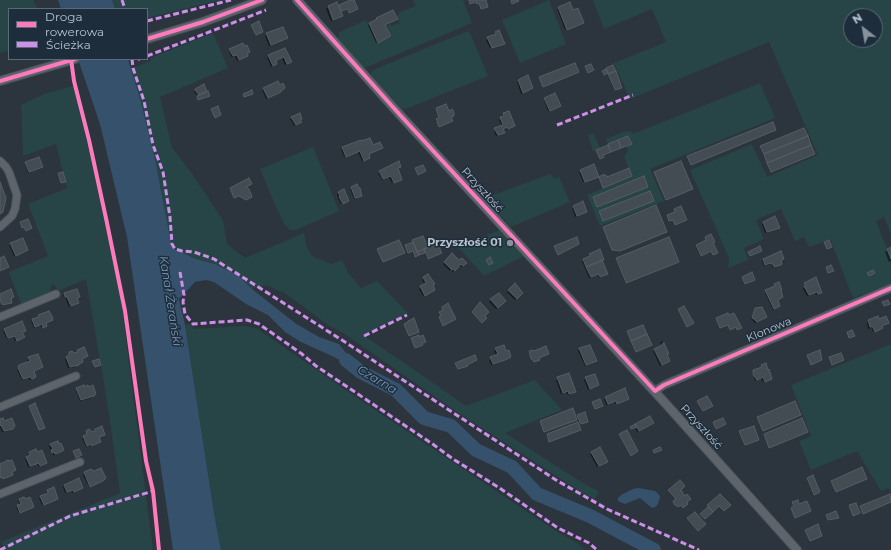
<!DOCTYPE html>
<html>
<head>
<meta charset="utf-8">
<style>
	body { margin:0 }
	#map { position:relative; width:891px; height:550px; overflow:hidden; background:#2c353e; font-family:Montserrat,sans-serif }
	canvas { display:block }
	.legend { position:absolute; left:8px; top:8px; width:140px; height:52px; box-sizing:border-box; background:#1e2d3b; border:1px solid #5b6976; margin:0; padding:5px 7px; list-style:none; font-size:12px; color:#b7c2ce }
	.legend li { display:flex; align-items:center; gap:8px; height:20px }
	.legend b { width:20px; border:1px solid #5b6976 }
	.north { position:absolute; left:843px; top:8px; width:40px; height:40px; box-sizing:border-box; background:#1e2d3b; border:1px solid #5b6976; border-radius:50%; rotate:329deg; font-size:11px; font-weight:700; line-height:16px; text-align:center; color:#b7c2ce }
	.north::after { content:''; display:block; margin:auto; width:14px; height:18px; background:#86919c; clip-path:polygon(50% 0,100% 100%,50% 72%,0 100%) }
</style>
</head>
<body>
<div id="map">
<canvas width="891" height="550"></canvas>
<ul class="legend">
<li><b style="height:5px;background:#fd7abc"></b>Droga rowerowa</li>
<li><b style="height:5px;background:#ce8fe9"></b>Ścieżka</li>
</ul>
<div class="north">N</div>
</div>
<script>
const ctx = document.querySelector('canvas').getContext('2d');
ctx.lineJoin = 'round';
function paint(path, color) { ctx.fillStyle = color; ctx.fill(path, 'evenodd'); }
const toPath = rows => new Path2D(rows.map(r => 'M' + r).join(''));
function strokePath(path, color, width, dash) { ctx.strokeStyle = color; ctx.lineWidth = width; ctx.lineCap = dash ? 'butt' : 'round'; ctx.setLineDash(dash || []); ctx.stroke(path); }
function drawText(font, color, halo, rows, align = 'center') {
  ctx.font = font + ' Montserrat,sans-serif'; ctx.lineWidth = 3; ctx.setLineDash([]); ctx.textBaseline = 'middle'; ctx.strokeStyle = halo; ctx.fillStyle = color; for (const [text, x, y, turn = 0] of rows) {
    ctx.save(); ctx.translate(x, y); ctx.rotate((+turn || 0) * Math.PI / 180); ctx.textAlign = isNaN(turn) ? turn : align; if (halo) ctx.strokeText(text, 0, 0); ctx.fillText(text, 0, 0); ctx.restore();
  }
}
const green = toPath([
	[0,0,33,0,38,9,9,9,9,50,0,53],
	[112,0,220,0,147,18,147,9,115,9],
	[413,0,463,0,472,23,367,67,362,66,338,41,339,34,338,33,366,20,377,43,392,37,387,26,390,24,391,26,400,23,397,17,400,12,416,6],
	[549,0,566,44,520,63,502,20],
	[593,0,891,0,891,234,884,217,876,221,891,259,891,283,853,298,830,239,809,247,804,237,795,241,781,209,756,220,764,239,744,248,748,260,728,268,729,258,690,170,752,144,767,177,818,155,769,42,630,99,614,63,666,42,652,9,604,29],
	[851,16,875,16,875,40,851,40],
	[468,31,470,33,488,76,403,110,371,75,372,71,380,67],
	[213,33,228,68,160,97,172,148,190,171,223,220,227,244,245,258,304,233,306,245,312,256,331,264,342,260,348,273,361,288,377,281,408,313,363,335,419,373,466,406,535,380,562,410,505,433,586,485,599,491,595,499,581,492,457,412,343,333,328,325,282,291,278,291,267,285,252,289,239,276,215,264,196,259,172,248,155,159,131,69,151,61,150,58],
	[760,83,775,118,650,169,664,201,600,226,587,195,632,176,624,157,628,151,626,146,632,144,629,136,608,144,606,139,626,131,632,132,633,134],
	[73,86,79,105,120,292,153,550,4,550,1,542,120,493,108,407,86,279,58,291,54,284,52,285,49,292,21,304,9,272,48,256,28,204,67,188,56,144,23,156,21,105,44,94],
	[593,133,600,148,593,151,588,135],
	[313,147,339,211,296,230,290,230,285,226,273,200,260,169],
	[550,174,554,178,559,177,570,202,511,227,488,201,493,195],
	[500,230,524,256,484,276,458,247],
	[190,324,194,329,244,326,256,328,353,395,556,531,577,543,585,550,221,550,214,513,185,325],
	[891,344,891,493,889,488,881,491,857,451,811,470,799,441,811,436,791,385]
]);
const water = toPath([
	[58,0,112,0,115,9,61,9],
	[78,59,128,59,140,99,155,159,172,248,196,259,215,264,239,276,252,289,295,323,319,337,339,344,361,372,334,357,301,342,285,332,268,315,246,304,214,282,206,280,195,282,179,299,185,325,214,513,221,550,173,550,127,237,100,124],
	[639,488,655,491,659,495,660,497,658,504,655,507,652,508,640,498,625,504,618,501,618,498,621,495,633,489]
]);
const shadow = toPath([
	[353,0,356,10,349,13,347,9,340,11,342,15,340,18,331,21,326,9,328,7,338,6],
	[559,8,572,11,583,23,565,30,557,9],
	[377,18,397,19,384,26,389,36,376,43,368,25,376,21],
	[495,33,502,45,490,48,486,40,494,35],
	[267,34,287,38,269,46,265,36],
	[230,49,247,56,237,61,235,56,231,57,229,51],
	[285,49,290,62,285,65,282,58,275,61,276,64,271,67,267,57],
	[613,67,620,88,614,90,607,73,603,75,602,72],
	[518,81,532,88,521,94,517,82],
	[279,86,280,92,266,99,262,90,264,89],
	[196,89,208,96,198,100,198,96,194,92],
	[545,98,560,106,548,111,544,100],
	[508,112,514,126,507,130,506,128,502,129,503,132,496,136,494,131,502,126,499,120,503,117,502,116,503,114],
	[292,118,300,120,300,122,294,126,290,119],
	[372,147,382,148,368,154,368,159,362,161,358,152,344,157,341,149,343,148],
	[26,163,42,167,28,173,25,164],
	[400,166,397,169,401,179,392,183,389,177,382,180,378,173,380,171],
	[581,171,598,176,583,182,579,172],
	[357,185,361,195,354,199,350,189],
	[338,193,346,202,341,204,338,199,337,194],
	[583,203,586,212,575,217,572,208],
	[775,218,779,228,765,233,762,224],
	[711,236,711,243,717,253,713,255,711,251,700,256,696,247,706,241,705,239],
	[668,238,677,262,625,283,616,259],
	[413,241,427,247,424,250,437,245,440,254,427,259,424,252,414,257,412,251,408,253,405,246],
	[11,244,27,250,14,256,9,245],
	[891,248,891,261,889,262,885,252],
	[599,250,607,274,599,278,598,275,589,278,582,261,589,257,588,256,590,254],
	[452,255,459,262,465,263,461,267,459,265,453,272,451,269,450,271,443,264],
	[783,259,780,261,781,264,777,267,773,268,771,264,769,265,769,264,764,266,762,261,763,260],
	[428,276,432,291,423,296,419,289,425,285,422,280],
	[778,283,782,297,777,300,779,306,773,310,765,293],
	[805,284,821,292,816,295,815,293,807,296,803,289],
	[515,285,522,293,515,300,507,292],
	[64,294,79,297,76,299,78,303,69,307,65,297,64,298,63,295],
	[0,295,10,298,11,303,1,306],
	[494,296,505,301,496,309,489,302],
	[756,309,766,317,755,323,751,319],
	[39,316,45,323,44,327,42,328,40,325,34,328,31,321,37,318],
	[868,321,881,326,882,328,873,332,872,328,868,329,867,322],
	[5,330,25,331,22,333,23,337,15,341,13,336,7,339,3,331],
	[662,341,668,353,666,355,669,361,660,366,653,351,661,347,660,343],
	[496,349,509,358,502,361,491,365,489,360,496,356,494,351],
	[580,349,596,361,585,366,578,351],
	[78,351,87,356,81,359,80,363,73,368,72,367,68,368,65,359,68,357,70,353,74,355],
	[29,358,42,367,33,371,33,378,30,380,28,378,22,380,17,370,19,366,28,363,27,360],
	[762,366,769,380,763,382,761,378,755,381,752,373,761,368],
	[568,374,575,392,568,395,566,392,561,394,556,380],
	[586,378,598,385,588,390,584,380],
	[77,389,95,394,92,398,80,401,76,391],
	[624,390,628,399,626,400,615,404,614,402,606,405,604,399,605,398],
	[650,417,651,424,637,432,635,427,631,429,630,428],
	[0,420,3,422,14,426,11,430,2,432,0,427],
	[95,430,104,435,98,438,99,442,98,443,90,447,89,445,86,447,82,438,86,436,87,432,92,433],
	[626,431,637,451,630,455,619,435],
	[51,445,63,450,59,454,53,455,52,452,50,452,51,451,49,446],
	[29,453,46,463,39,467,37,463,28,467,25,459,29,456,28,454],
	[592,453,605,463,597,467,590,454],
	[85,473,104,478,100,483,89,487,83,475],
	[813,477,819,493,813,495,807,479],
	[79,479,81,489,72,493,71,490,65,493,63,487,64,485],
	[53,489,55,500,42,505,39,498,46,494,46,493,47,491],
	[20,500,33,507,19,513,16,507,20,505,18,501]
]);
const river = toPath([
	[346,360,361,372,396,390,424,418,451,426,476,450,512,467,537,494,590,516,654,550]
]);
const building = toPath([
	[350,0,354,0,358,9,349,13,348,9,341,11,339,5,350,0],
	[469,0,486,0,488,7,481,9,479,3,477,4,476,2,470,4,469,0],
	[511,0,518,0,519,1,512,4,511,0],
	[337,2,343,16,333,20,328,6,337,2],
	[570,2,573,10,578,8,584,23,567,30,558,7,570,2],
	[393,10,398,19,385,25,391,36,378,43,369,23,377,19,376,18,393,10],
	[259,21,263,32,256,35,251,25,259,21],
	[283,27,288,38,271,45,266,33,283,27],
	[499,30,505,44,492,48,487,37,496,34,495,32,499,30],
	[243,43,244,46,247,45,250,52,247,54,248,56,239,60,237,55,233,56,229,49,243,43],
	[285,48,292,62,287,64,284,57,276,60,277,64,273,66,268,55,285,48],
	[575,63,579,72,543,87,539,77,575,63],
	[591,64,594,70,588,73,585,66,591,64],
	[613,65,616,71,608,74,606,68,613,65],
	[606,69,608,73,604,75,602,71,606,69],
	[616,71,622,88,615,90,608,74,616,71],
	[528,75,533,88,523,93,518,80,528,75],
	[278,81,280,85,283,83,285,87,284,89,281,91,281,92,268,98,263,88,278,81],
	[204,84,207,92,199,95,195,90,195,89,204,84],
	[252,90,253,94,244,97,243,94,252,90],
	[208,91,210,96,198,100,197,96,208,91],
	[555,93,561,106,550,111,544,98,555,93],
	[446,104,449,111,452,109,454,112,454,116,451,117,453,121,439,127,437,122,438,122,436,119,439,118,436,108,446,104],
	[218,106,221,115,215,118,211,109,218,106],
	[509,111,515,126,508,129,507,127,503,129,505,133,498,135,494,128,503,125,500,117,504,116,503,113,509,111],
	[300,113,302,119,300,120,302,122,296,125,291,117,300,113],
	[773,122,776,130,691,165,687,156,773,122],
	[804,128,808,136,764,154,760,146,804,128],
	[628,136,632,144,621,148,618,140,628,136],
	[808,136,811,145,767,163,764,154,808,136],
	[370,138,373,145,380,142,383,148,369,154,370,158,364,161,360,151,346,157,342,147,361,140,361,141,370,138],
	[618,140,621,148,611,152,608,144,618,140],
	[608,145,611,152,603,155,604,157,600,159,596,150,608,145],
	[811,145,815,154,771,172,767,163,811,145],
	[39,157,43,167,29,172,25,162,39,157],
	[399,161,401,167,398,168,402,180,394,183,391,176,383,179,379,171,399,161],
	[681,161,693,189,666,200,654,172,681,161],
	[594,164,599,177,585,182,580,170,594,164],
	[423,165,426,171,418,175,415,168,423,165],
	[629,168,632,176,603,188,599,177,604,174,605,176,606,175,607,177,629,168],
	[63,172,66,182,61,183,58,173,63,172],
	[644,176,648,187,597,207,593,197,644,176],
	[249,178,252,184,246,187,249,189,252,197,246,200,239,196,234,198,230,188,249,178],
	[0,182,6,198,3,212,0,214,0,182],
	[357,184,359,188,360,188,362,196,355,198,351,187,357,184],
	[344,189,349,201,343,204,339,197,340,196,338,192,344,189],
	[650,191,654,201,603,221,599,211,650,191],
	[583,201,587,212,577,216,573,206,583,201],
	[656,205,667,232,620,251,612,250,603,227,656,205],
	[681,206,687,220,675,225,673,220,669,221,667,215,675,212,674,209,681,206],
	[775,216,780,228,767,232,763,222,775,216],
	[28,219,32,228,26,231,24,227,22,228,20,222,28,219],
	[711,234,715,242,713,243,718,253,713,255,711,251,701,256,696,245,706,240,705,237,711,234],
	[423,236,428,247,417,252,412,240,423,236],
	[577,237,579,244,558,255,554,246,577,237],
	[669,237,679,262,626,283,616,258,669,237],
	[23,238,28,250,16,256,10,243,23,238],
	[399,240,405,253,383,262,377,249,399,240],
	[829,240,832,247,827,249,824,242,829,240],
	[413,242,419,255,415,257,413,251,408,253,405,245,413,242],
	[437,243,442,253,428,259,424,249,437,243],
	[760,246,762,251,750,256,748,252,760,246],
	[891,247,891,259,887,249,891,247],
	[424,249,425,253,419,255,417,252,424,249],
	[600,249,604,260,586,267,583,259,590,256,589,254,600,249],
	[781,251,784,259,781,260,782,264,781,265,774,267,773,264,771,264,770,263,765,265,763,259,781,251],
	[452,253,459,260,462,258,467,263,463,266,461,264,455,271,453,269,452,270,444,262,452,253],
	[4,256,9,267,0,271,0,258,4,256],
	[490,257,493,263,489,265,486,260,490,257],
	[602,260,608,274,600,277,599,274,591,277,586,267,602,260],
	[831,265,834,271,828,273,826,267,831,265],
	[873,270,875,273,869,276,867,273,873,270],
	[752,272,755,280,745,284,742,277,752,272],
	[428,274,435,284,433,285,435,290,425,296,420,286,426,283,423,277,428,274],
	[816,277,822,293,818,294,817,292,809,295,804,286,806,286,804,283,816,277],
	[779,282,782,290,781,291,783,297,778,300,780,306,774,309,765,290,775,286,774,284,779,282],
	[515,283,523,293,517,299,508,290,515,283],
	[11,289,14,297,11,298,12,303,2,305,0,300,0,294,11,289],
	[77,289,80,297,77,298,79,303,71,306,67,297,65,297,64,293,77,289],
	[499,293,506,301,498,308,490,299,499,293],
	[888,300,890,304,884,306,882,302,888,300],
	[480,302,489,312,485,316,487,318,482,323,472,312,480,302],
	[448,303,456,319,443,326,439,317,441,316,439,312,443,310,442,307,448,303],
	[684,306,694,323,687,327,678,309,684,306],
	[762,307,767,317,757,322,755,320,752,318,755,308,762,307],
	[49,311,53,318,52,318,53,320,46,323,47,326,43,328,42,324,35,327,32,319,39,317,38,315,49,311],
	[728,313,729,315,734,313,742,328,737,330,736,327,730,330,728,325,720,328,716,318,728,313],
	[878,316,879,319,886,316,889,323,882,326,883,328,875,332,873,327,870,327,868,320,878,316],
	[414,318,419,332,409,336,404,324,408,322,408,321,414,318],
	[22,321,26,331,22,332,25,337,17,341,15,336,8,338,4,329,22,321],
	[643,325,647,334,631,341,627,331,643,325],
	[852,330,855,336,849,338,847,332,852,330],
	[647,334,652,345,636,352,631,341,647,334],
	[419,335,419,337,423,335,426,342,422,343,423,345,415,348,411,338,419,335],
	[664,343,669,354,667,354,670,361,662,365,654,349,662,345,662,344,664,343],
	[504,345,506,351,509,350,511,357,505,360,493,364,490,357,498,354,495,348,504,345],
	[590,345,597,361,586,365,579,348,590,345],
	[546,346,549,354,539,358,540,360,534,362,532,359,531,359,529,351,533,350,534,351,546,346],
	[84,347,88,356,82,359,83,362,79,364,79,365,70,367,66,357,69,355,69,352,72,351,74,353,78,352,77,350,84,347],
	[820,350,822,360,811,365,807,355,820,350],
	[841,353,844,360,832,365,829,357,841,353],
	[38,354,43,367,34,371,36,377,32,379,30,377,23,379,18,368,19,365,30,361,28,357,38,354],
	[475,355,477,360,467,365,468,366,458,369,455,363,475,355],
	[99,359,101,365,95,367,92,361,99,359],
	[766,363,768,370,769,369,772,379,765,382,763,377,757,380,753,375,753,370,762,367,761,365,766,363],
	[569,373,576,392,569,394,568,391,563,393,557,377,569,373],
	[595,374,599,385,590,389,585,377,595,374],
	[84,385,84,387,88,385,89,387,93,385,96,394,94,396,81,400,76,388,84,385],
	[625,388,629,399,617,404,616,401,608,404,605,397,625,388],
	[707,396,713,406,703,411,697,401,707,396],
	[600,399,603,406,595,409,592,402,600,399],
	[795,401,801,415,763,431,757,417,795,401],
	[35,403,45,428,39,430,29,406,35,403],
	[573,408,577,420,544,432,540,421,573,408],
	[585,412,588,422,581,424,577,415,585,412],
	[650,416,654,423,639,431,635,424,650,416],
	[3,418,4,421,12,418,15,426,13,429,4,431,1,425,0,426,0,419,3,418],
	[723,418,726,424,716,429,713,422,723,418],
	[802,418,808,432,769,448,764,434,802,418],
	[578,422,581,430,549,442,547,434,578,422],
	[635,424,637,427,631,429,630,427,635,424],
	[102,426,105,435,99,437,101,442,91,446,91,444,87,446,83,436,87,434,86,431,89,429,92,432,95,431,95,429,102,426],
	[754,426,759,440,745,445,739,431,754,426],
	[627,430,638,451,631,456,619,434,627,430],
	[58,441,59,444,61,443,64,450,59,453,55,454,54,452,52,453,51,450,53,449,50,444,58,441],
	[600,447,608,462,599,466,591,452,600,447],
	[660,447,662,450,654,453,653,450,660,447],
	[36,449,37,452,42,450,47,463,40,466,39,463,30,466,26,457,30,455,29,452,36,449],
	[79,449,82,455,76,458,73,451,79,449],
	[8,460,8,461,12,460,16,470,12,472,13,475,3,479,2,477,0,478,0,464,8,460],
	[862,467,867,479,836,492,831,481,862,467],
	[101,468,106,478,103,481,90,487,84,472,91,469,94,471,101,468],
	[813,475,820,492,814,495,807,478,813,475],
	[79,478,83,488,74,492,73,490,67,492,64,485,79,478],
	[680,480,685,486,680,491,682,491,684,496,687,494,691,499,687,502,688,504,683,508,681,505,678,507,674,504,673,501,676,499,668,490,680,480],
	[54,487,58,499,44,505,40,496,48,493,47,490,54,487],
	[720,494,731,505,724,511,719,506,713,512,707,505,720,494],
	[890,494,891,502,863,514,860,506,890,494],
	[24,497,25,499,30,497,34,507,20,513,17,505,21,504,19,499,24,497],
	[798,500,799,504,807,501,811,511,795,518,791,508,794,506,792,502,798,500],
	[856,503,860,513,853,516,849,505,856,503],
	[708,507,713,512,705,519,700,514,708,507],
	[836,511,839,518,828,520,826,515,836,511],
	[695,512,706,524,698,531,687,518,695,512],
	[818,524,822,536,810,541,805,530,818,524]
]);
const minor = toPath([
	[0,161,6,167,9,172,17,195,15,209,12,216,0,227],
	[0,317,56,294],
	[655,391,664,385,891,288],
	[0,407,76,376],
	[0,494,80,462]
]);
const tertiary = toPath([
	[297,0,401,116,666,404,797,550],
	[147,39,203,22,262,0],
	[0,81,75,59]
]);
const quiet = toPath([
	[122,0,125,9],
	[147,21,231,0],
	[147,56,266,10],
	[132,59,133,68,144,101,153,145,163,172,170,217,172,244,175,249,182,251,194,252,214,259,345,342,556,480,607,509,699,550],
	[138,59,140,59],
	[557,125,633,95],
	[180,272,184,295,183,302,185,314,193,324,247,320,259,324,302,354,316,366,434,445,453,459,498,487,558,528,589,543,597,550],
	[364,336,407,315],
	[0,550,70,516,153,491]
]);
const cycleway = toPath([
	[297,0,401,116,655,391,664,385,891,288],
	[147,39,203,22,262,0],
	[71,59,74,81,89,140,107,223,125,311,146,461,153,491,159,550],
	[0,81,75,59]
]);
const markers = [
	[510,243,4,"#86919c"]
];
const streetNames = [
	["Przyszłość",482,190,48],
	["Klonowa",769,330,-23],
	["Przyszłość",701,427,48]
];
const poiNames = [
	["Przyszłość 01",502,243]
];
const waterNames = [
	["Kanał Żerański",170,301,81],
	["Czarna",377,380,31]
];
paint(green, '#274446');
paint(water, '#35516b');
paint(shadow, '#0007');
strokePath(river, '#35516b', 14);
paint(building, '#444c53');
strokePath(building, '#545d65', 1);
strokePath(minor, '#4b5158', 9);
strokePath(tertiary, '#4b5158', 10);
strokePath(minor, '#5d646b', 7);
strokePath(tertiary, '#5d646b', 8);
strokePath(quiet, '#ce8fe9', 3, [6, 3]);
strokePath(cycleway, '#fd7abc', 4);
for (const [x, y, r, color] of markers) { const dot = new Path2D(); dot.arc(x, y, r, 0, 2 * Math.PI); ctx.fillStyle = color; ctx.fill(dot); strokePath(dot, '#1e2d3b', 1.5); }
drawText('11px', '#b7c2ce', '#1e2d3b', streetNames);
drawText('bold 11px', '#b7c2ce', '#1e2d3b', poiNames, 'right');
drawText('italic 12px', '#7496b5', '#1e2d3b', waterNames);
</script>
</body>
</html>
